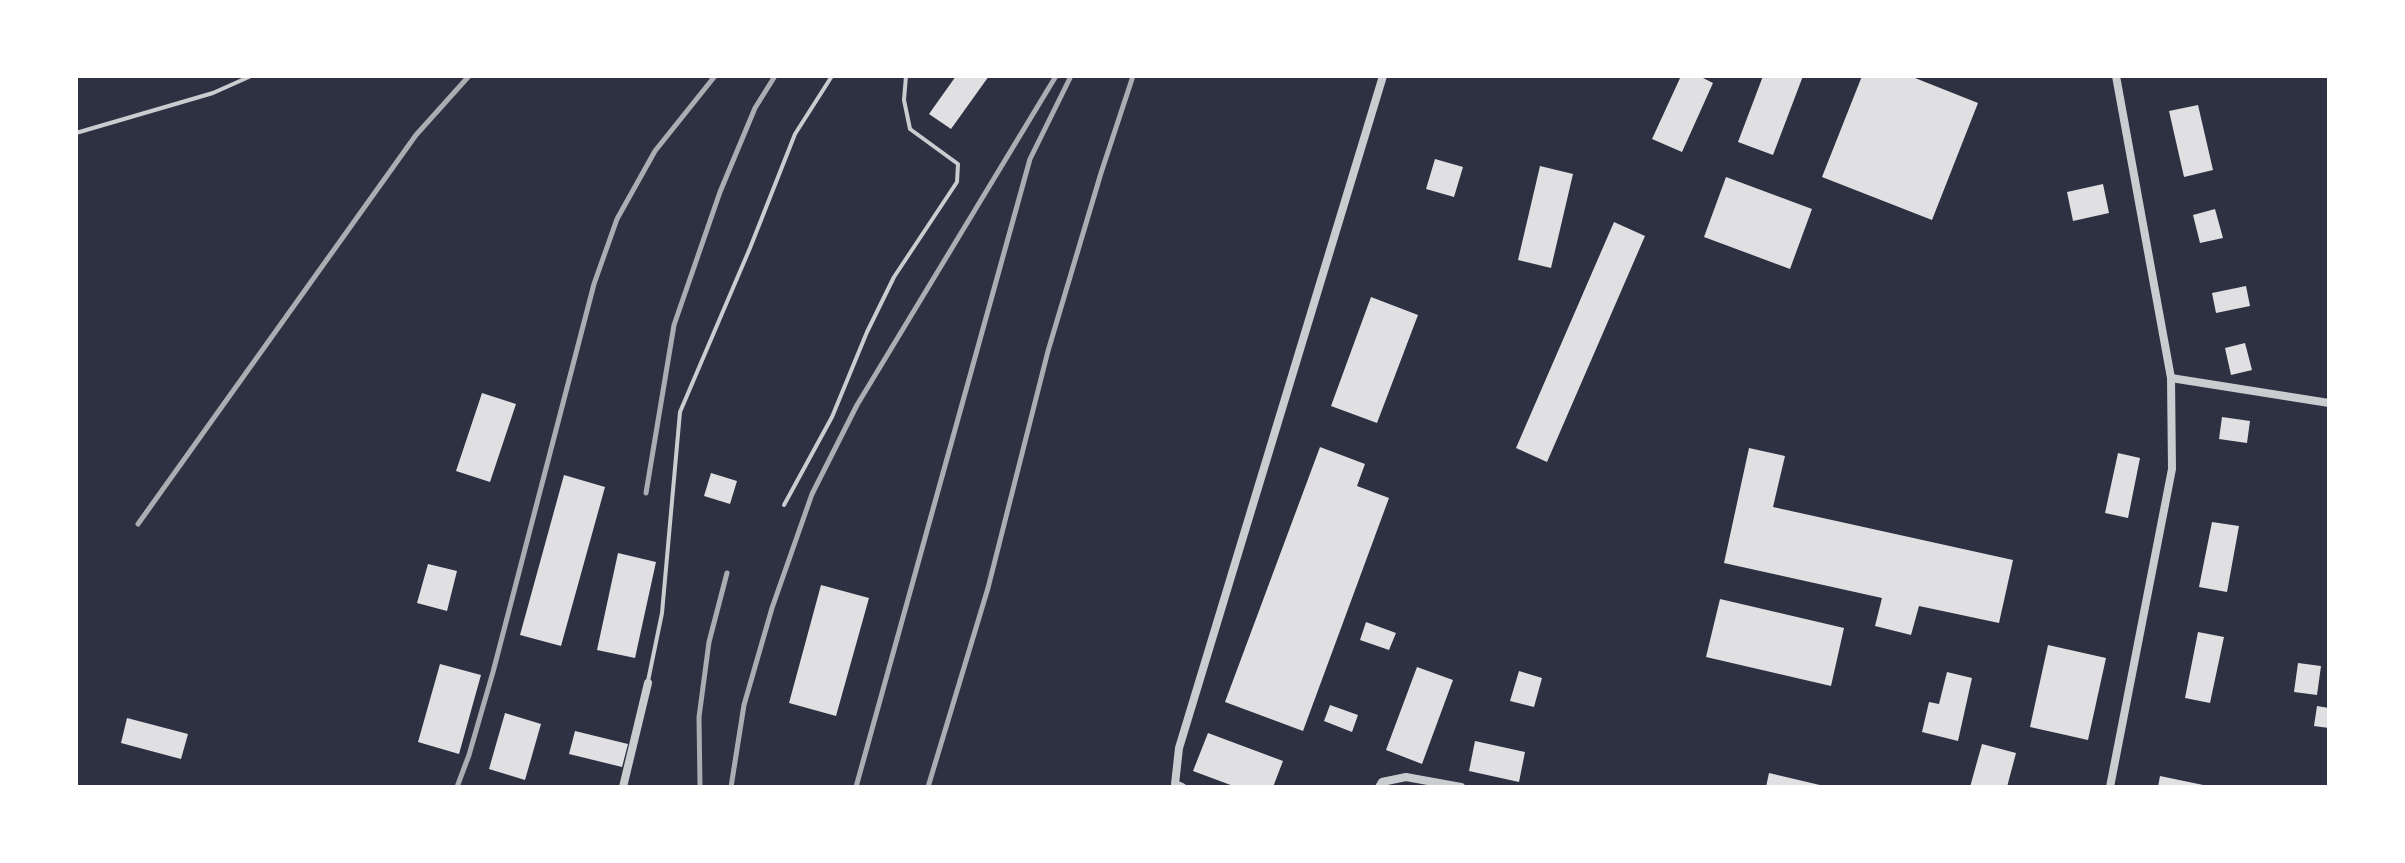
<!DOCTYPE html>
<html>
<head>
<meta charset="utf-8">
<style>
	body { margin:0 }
	#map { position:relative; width:2405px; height:863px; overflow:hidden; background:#2d3142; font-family:"DM Sans",sans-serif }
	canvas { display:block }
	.frame { position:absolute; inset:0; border:78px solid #fff; pointer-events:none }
</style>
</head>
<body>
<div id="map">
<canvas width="2405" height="863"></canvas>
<div class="frame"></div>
</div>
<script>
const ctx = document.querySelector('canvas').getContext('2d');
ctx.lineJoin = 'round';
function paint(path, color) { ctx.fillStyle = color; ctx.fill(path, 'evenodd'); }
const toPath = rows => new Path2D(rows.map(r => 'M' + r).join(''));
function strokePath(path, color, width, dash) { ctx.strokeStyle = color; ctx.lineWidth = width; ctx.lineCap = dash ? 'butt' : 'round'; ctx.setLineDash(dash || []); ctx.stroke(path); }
const building = toPath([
	[956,76,989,76,951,129,929,114],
	[1681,76,1699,76,1713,83,1682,152,1652,139],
	[1763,76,1803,76,1773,155,1738,142],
	[1862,76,1910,76,1978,103,1932,220,1822,177],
	[2198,105,2213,170,2184,177,2169,111],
	[1435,159,1463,167,1454,197,1426,189],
	[1540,166,1573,174,1551,268,1518,260],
	[1726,177,1812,209,1790,269,1704,237],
	[2103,184,2109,213,2073,221,2067,192],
	[2215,209,2223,238,2200,243,2193,215],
	[1614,222,1645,236,1547,462,1516,448],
	[2246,286,2250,306,2216,313,2212,293],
	[1371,297,1418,315,1377,423,1331,406],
	[2245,343,2252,370,2231,375,2225,348],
	[482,393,516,404,490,482,456,471],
	[2222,417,2250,421,2247,443,2219,439],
	[1320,447,1365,464,1357,486,1389,498,1303,731,1225,702],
	[1749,448,1785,456,1773,507,2013,560,1999,623,1919,606,1911,635,1875,626,1882,598,1724,563],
	[2118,453,2140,458,2128,518,2105,513],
	[711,473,737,481,730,504,704,496],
	[564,475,605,487,561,646,520,635],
	[2212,522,2239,526,2227,592,2199,587],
	[618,553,656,562,635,658,597,650],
	[428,564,457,571,447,611,417,603],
	[821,585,869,598,836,716,789,703],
	[1720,599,1844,628,1831,686,1706,657],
	[1366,622,1396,633,1389,650,1360,640],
	[2198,632,2224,637,2210,703,2185,698],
	[2048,645,2106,658,2088,740,2030,727],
	[2298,663,2321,666,2317,695,2294,692],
	[440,664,481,675,459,754,418,742],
	[1417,667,1453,680,1422,764,1386,750],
	[1519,671,1542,678,1534,707,1510,701],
	[1947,672,1972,678,1958,741,1922,732,1929,702,1939,704],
	[1330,705,1358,715,1352,732,1324,721],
	[2317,706,2329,708,2329,728,2314,726],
	[505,713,541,724,525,780,489,769],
	[127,718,188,734,181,759,121,743],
	[575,731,628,744,622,767,569,754],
	[1208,733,1283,761,1273,787,1236,787,1193,771],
	[1475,741,1525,752,1519,782,1469,771],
	[1982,744,2016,753,2007,787,1970,787],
	[1769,773,1824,786,1824,787,1766,787],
	[2160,776,2208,786,2208,787,2158,787]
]);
const service = toPath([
	[76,133,213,93,251,76],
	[784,505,832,417,867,332,894,277,957,182,958,164,910,129,904,100,906,76],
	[648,681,662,613,680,412,750,248,795,134,832,76]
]);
const minor = toPath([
	[2171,378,2329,403],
	[623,787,648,683],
	[1182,787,1175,784,1179,748,1383,76],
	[1379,787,1382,782,1406,777,1461,787],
	[2110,787,2172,469,2171,378,2116,76]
]);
const rail = toPath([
	[646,493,674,325,720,192,755,108,775,76],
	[138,524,416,135,469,76],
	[457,787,469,755,493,672,594,284,617,219,655,151,715,76],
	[700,787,699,717,709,642,727,573],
	[731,787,744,705,772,608,812,494,857,405,1056,76],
	[856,787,1030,159,1071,76],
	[928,787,988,588,1048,351,1101,173,1133,76]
]);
paint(building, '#e0e0e3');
strokePath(service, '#caccd0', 4);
strokePath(minor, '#caccd0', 8);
strokePath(rail, '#abadb3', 5);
</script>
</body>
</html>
